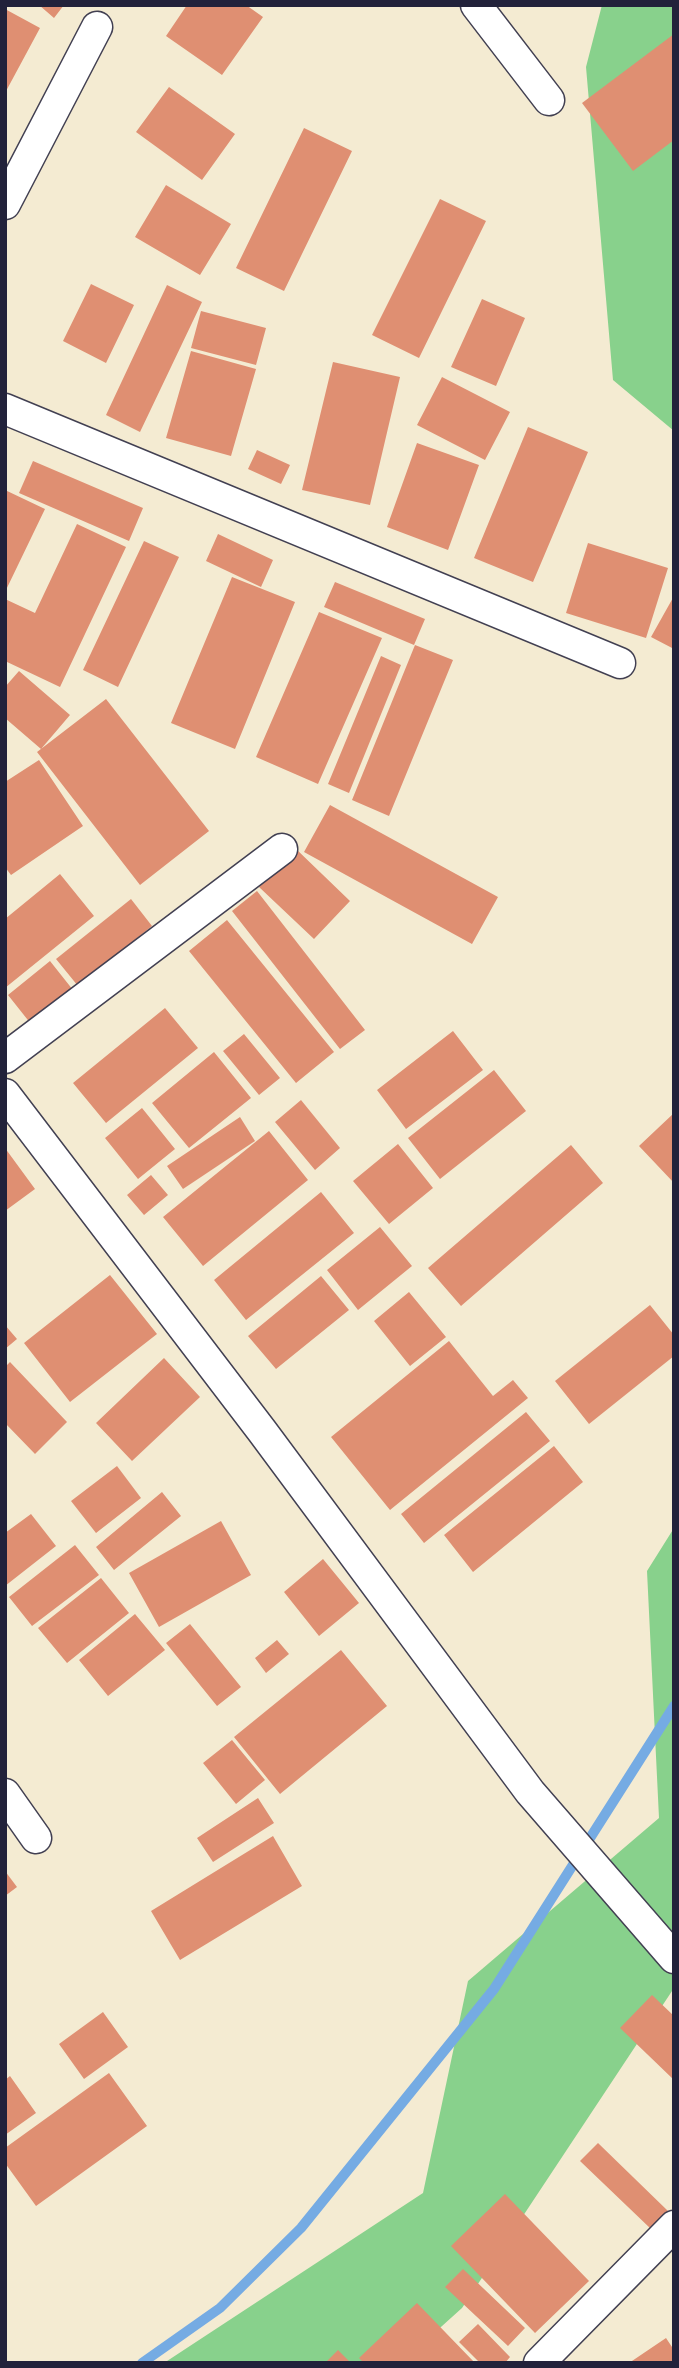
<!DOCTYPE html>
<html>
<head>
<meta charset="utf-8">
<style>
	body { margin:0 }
	#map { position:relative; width:679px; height:2368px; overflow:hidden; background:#f4ebd2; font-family:"IM FELL French Canon",serif }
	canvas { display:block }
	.frame { position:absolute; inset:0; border:7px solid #22223b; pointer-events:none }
</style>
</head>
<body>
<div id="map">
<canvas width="679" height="2368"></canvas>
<div class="frame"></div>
</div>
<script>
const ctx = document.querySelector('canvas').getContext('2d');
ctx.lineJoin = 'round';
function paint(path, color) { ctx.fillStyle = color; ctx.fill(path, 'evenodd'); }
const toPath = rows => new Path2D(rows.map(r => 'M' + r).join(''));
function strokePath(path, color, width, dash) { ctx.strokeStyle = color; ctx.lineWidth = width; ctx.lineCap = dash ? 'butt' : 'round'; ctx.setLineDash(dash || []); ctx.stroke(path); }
const green = toPath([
	[602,5,674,5,674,431,613,380,586,67],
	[674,1528,674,1988,462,2308,401,2363,164,2363,423,2193,468,1981,659,1818,647,1571]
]);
const stream = toPath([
	[142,2363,220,2308,301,2228,494,1989,674,1706]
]);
const building = toPath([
	[39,5,64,5,54,18],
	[187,5,246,5,263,17,222,75,166,36],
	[5,9,40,28,5,93],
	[674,34,674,140,633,171,582,103],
	[169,87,235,134,202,180,136,132],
	[304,128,352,151,284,291,236,268],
	[166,185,231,224,200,275,135,237],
	[440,199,486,221,419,358,372,335],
	[91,284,134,305,106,363,63,341],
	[167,285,202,302,140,432,106,415],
	[482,299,525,318,496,386,451,367],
	[201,311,266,328,256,365,191,348],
	[191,351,256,369,231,456,166,438],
	[333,362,400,377,370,505,302,490],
	[442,377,510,412,485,460,417,425],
	[528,427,588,452,533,582,474,558],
	[417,443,479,465,448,550,387,527],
	[257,450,290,465,281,484,248,469],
	[33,461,143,508,129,541,19,493],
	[5,490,45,509,5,592],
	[77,524,126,547,60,687,5,661,5,599,35,613],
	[218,534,273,560,261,587,206,561],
	[144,541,179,557,118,687,83,670],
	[588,543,668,568,646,638,566,613],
	[232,577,295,602,235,749,171,723],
	[335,582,425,619,414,645,324,607],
	[674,596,674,649,651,637],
	[319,612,382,638,318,784,256,757],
	[415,645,453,660,389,816,352,800],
	[381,656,401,665,349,793,328,784],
	[19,671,70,715,41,749,5,718,5,687],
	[106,699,209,831,140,885,37,752],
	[39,760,83,826,11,875,5,867,5,782],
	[330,805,498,897,472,944,304,852],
	[295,848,350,901,314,939,259,887],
	[60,874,94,916,5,988,5,919],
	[257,891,365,1030,340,1049,232,911],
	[131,899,152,926,78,986,56,959],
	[227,920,334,1052,296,1083,189,951],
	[50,961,73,990,31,1024,8,995],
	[165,1008,198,1048,106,1123,73,1083],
	[453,1031,483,1070,406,1129,377,1090],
	[244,1034,280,1078,259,1095,223,1051],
	[214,1052,251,1098,189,1148,152,1103],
	[494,1070,526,1111,440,1179,408,1138],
	[301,1100,340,1148,315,1170,275,1122],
	[142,1108,175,1149,138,1179,105,1138],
	[674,1113,674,1183,639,1146],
	[240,1117,255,1141,183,1189,167,1166],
	[269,1131,308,1180,203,1266,163,1217],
	[398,1144,433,1188,389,1224,353,1181],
	[571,1145,603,1183,461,1306,428,1268],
	[5,1148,35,1189,5,1211],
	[151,1175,168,1195,144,1215,127,1195],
	[321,1192,354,1233,246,1320,214,1280],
	[380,1227,412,1266,358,1310,327,1270],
	[110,1275,157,1334,70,1402,24,1343],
	[321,1276,349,1310,276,1369,248,1336],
	[409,1292,446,1337,410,1366,374,1321],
	[650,1305,674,1335,674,1356,589,1424,555,1381],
	[5,1325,17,1339,5,1349],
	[449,1341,493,1396,513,1380,528,1398,390,1510,331,1437],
	[164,1358,200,1397,132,1461,96,1423],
	[10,1362,67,1422,35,1454,5,1423,5,1367],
	[526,1412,550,1441,424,1543,401,1514],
	[554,1446,583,1482,473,1572,444,1535],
	[117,1466,141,1498,96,1533,71,1501],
	[162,1492,181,1516,114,1570,96,1547],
	[31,1514,56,1546,5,1586,5,1533],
	[221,1521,251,1575,159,1627,129,1573],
	[75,1545,99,1575,32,1626,9,1597],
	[323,1559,359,1603,319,1636,284,1592],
	[101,1578,129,1613,67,1663,38,1628],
	[135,1614,165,1650,108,1696,79,1660],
	[190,1624,241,1687,217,1706,166,1643],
	[277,1640,289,1654,266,1673,255,1658],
	[341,1650,387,1706,280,1794,234,1737],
	[232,1740,265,1780,236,1804,203,1763],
	[258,1798,274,1823,213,1862,197,1838],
	[273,1836,302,1886,180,1960,151,1911],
	[5,1871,17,1887,5,1896],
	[652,1995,674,2016,674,2080,620,2028],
	[103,2012,128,2047,84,2079,59,2044],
	[109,2073,147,2126,36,2206,5,2163,5,2148],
	[10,2076,36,2113,5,2135,5,2080],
	[598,2143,668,2211,651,2229,580,2161],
	[505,2194,589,2281,535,2333,451,2246],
	[463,2269,525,2328,508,2346,445,2287],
	[417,2303,475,2363,364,2363,359,2358],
	[478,2324,510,2357,505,2363,480,2363,459,2342],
	[666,2338,674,2350,674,2363,629,2363],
	[338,2350,351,2363,325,2363]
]);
const minor = toPath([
	[476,5,549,100],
	[5,204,97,27],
	[5,409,620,663],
	[5,1058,282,849],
	[5,1094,262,1431,530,1792,674,1958],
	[5,1794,36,1838],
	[539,2363,674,2226]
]);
paint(green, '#88d18c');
strokePath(stream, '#75abe3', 10);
paint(building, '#df8f72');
strokePath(minor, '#424052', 33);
strokePath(minor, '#fff', 30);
</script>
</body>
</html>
